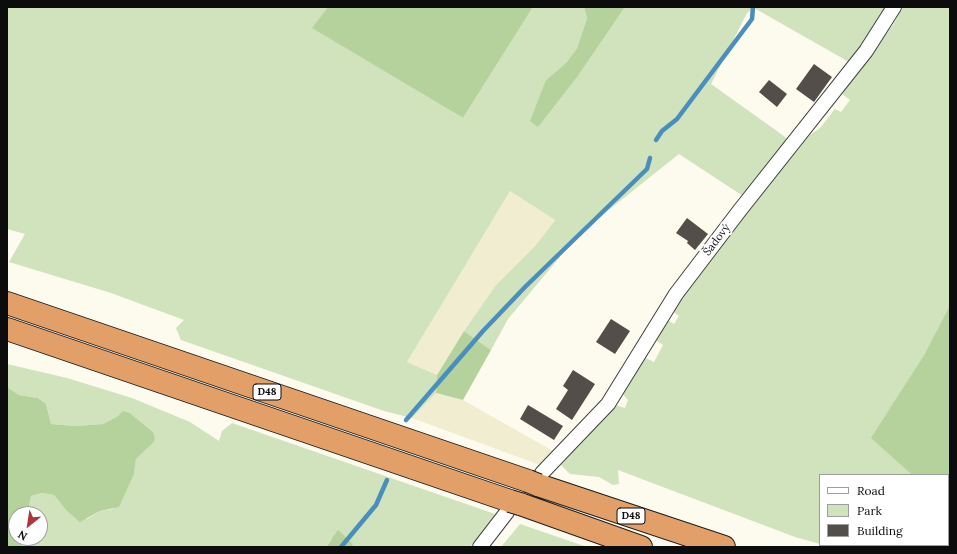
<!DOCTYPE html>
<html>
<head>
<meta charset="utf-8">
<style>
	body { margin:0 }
	#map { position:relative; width:957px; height:554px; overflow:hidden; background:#fdfaee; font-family:Lora,serif }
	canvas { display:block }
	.frame { position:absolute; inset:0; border:8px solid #0c0c0c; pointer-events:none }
	.legend { position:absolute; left:819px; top:474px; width:130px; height:72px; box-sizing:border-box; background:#fff; border:1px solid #9e9e9e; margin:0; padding:5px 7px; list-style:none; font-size:12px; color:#0c0c0c }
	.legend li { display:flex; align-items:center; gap:8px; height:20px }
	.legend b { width:20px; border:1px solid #9e9e9e }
	.north { position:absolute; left:8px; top:506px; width:40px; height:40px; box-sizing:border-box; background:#fff; border:1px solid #9e9e9e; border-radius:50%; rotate:210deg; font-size:11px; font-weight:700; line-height:16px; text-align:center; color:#0c0c0c }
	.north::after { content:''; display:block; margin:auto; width:14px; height:18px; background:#ab363c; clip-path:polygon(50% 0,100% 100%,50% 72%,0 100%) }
</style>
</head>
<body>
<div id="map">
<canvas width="957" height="554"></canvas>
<div class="frame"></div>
<ul class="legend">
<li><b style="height:5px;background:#fff"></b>Road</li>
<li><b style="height:11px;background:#d0e3bc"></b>Park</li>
<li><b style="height:11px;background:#544e4a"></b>Building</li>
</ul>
<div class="north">N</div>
</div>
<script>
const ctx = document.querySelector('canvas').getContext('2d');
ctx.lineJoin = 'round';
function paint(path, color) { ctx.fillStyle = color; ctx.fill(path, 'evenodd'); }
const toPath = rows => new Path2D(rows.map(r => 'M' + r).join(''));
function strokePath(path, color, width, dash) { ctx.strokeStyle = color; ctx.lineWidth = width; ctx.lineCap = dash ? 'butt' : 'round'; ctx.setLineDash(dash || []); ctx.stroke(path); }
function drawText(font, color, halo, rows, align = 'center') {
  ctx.font = font + ' Lora,serif'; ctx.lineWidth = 4; ctx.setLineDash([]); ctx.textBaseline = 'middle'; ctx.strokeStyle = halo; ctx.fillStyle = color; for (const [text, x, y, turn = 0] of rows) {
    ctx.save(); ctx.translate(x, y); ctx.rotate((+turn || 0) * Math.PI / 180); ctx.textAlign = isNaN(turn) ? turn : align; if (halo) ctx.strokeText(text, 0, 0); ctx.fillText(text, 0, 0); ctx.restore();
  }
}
const farmland = toPath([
	[510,191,555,220,536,245,496,285,464,331,437,375,407,362],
	[436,393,463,400,553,451,540,465,412,418]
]);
const green = toPath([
	[7,7,328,7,313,28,463,118,533,7,584,7,587,18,577,48,566,63,546,80,580,73,625,7,889,7,849,62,754,8,747,13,711,84,788,139,743,196,679,154,580,233,508,319,491,350,464,331,496,285,536,245,555,220,510,191,407,362,437,375,436,393,412,418,384,411,181,340,176,328,184,320,111,293,9,262,25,234,7,229],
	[903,7,950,7,950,305,924,355,872,438,912,475,820,475,820,544,795,537,618,470,619,484,613,485,599,477,570,474,561,465,615,405,625,408,628,400,621,392,643,357,654,362,663,345,654,339,666,319,674,324,679,316,671,310,705,264,810,135,820,128,835,109,841,112,850,100,841,93,893,25],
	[7,364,67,378,132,398,190,422,219,441,222,431,232,423,495,514,470,547,352,547,353,544,331,539,326,547,21,547,22,538,40,538,40,514,28,514,31,496,42,493,54,495,66,510,87,519,100,511,113,509,134,474,136,459,153,443,153,432,130,413,103,424,75,426,51,424,46,404,38,398,19,395,7,387],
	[948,511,950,513,950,547,827,547,822,545,948,545],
	[520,524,584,546,585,547,501,547]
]);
const forest = toPath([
	[328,7,533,7,463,118,312,28],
	[584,7,625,7,580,73,538,127,530,121,546,80,566,63,577,48,587,18],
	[950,305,950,513,948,511,948,475,912,475,871,438,924,355],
	[464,331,491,350,463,400,436,393,437,375],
	[7,387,19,395,38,398,46,404,51,424,75,426,103,424,117,417,123,411,130,413,153,432,155,438,153,443,136,459,134,474,119,507,100,511,80,522,66,510,54,495,42,493,31,496,28,514,16,514,16,538,22,538,21,547,7,547],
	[338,530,353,544,352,547,326,547]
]);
const stream = toPath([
	[656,140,662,131,677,119,752,19,753,7],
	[406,420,483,331,526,286,647,169,650,158],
	[341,547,376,505,387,480]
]);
const building = toPath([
	[814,64,832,77,814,102,796,89],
	[769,80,787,94,777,107,759,92],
	[687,218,708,234,695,250,687,243,688,241,676,233],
	[611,319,630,331,615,354,596,342],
	[573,370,595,384,572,420,556,409,568,390,563,386],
	[528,405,563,426,554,440,520,419]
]);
const minor = toPath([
	[542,473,608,404,676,294,740,210,866,51,894,7],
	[480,547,507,512]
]);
const motorway = toPath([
	[7,303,528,481],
	[7,329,510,501],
	[538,485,724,547],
	[520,504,641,547]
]);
const motorwayBridge = toPath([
	[528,481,538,485],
	[510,501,520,504]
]);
const shields = [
	[267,392,28],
	[631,516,28]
];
const shieldNames = [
	["D48",267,392],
	["D48",631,516]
];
const streetNames = [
	["Šadový",717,240,-53]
];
paint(farmland, '#f0edd1');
paint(green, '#d0e3bc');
paint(forest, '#b5d29d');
strokePath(stream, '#498ebc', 4.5);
paint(building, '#544e4a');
strokePath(minor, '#3f3f3f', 16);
strokePath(motorway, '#1d1d1d', 24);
strokePath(minor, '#fff', 14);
strokePath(motorway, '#e29f67', 22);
strokePath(motorwayBridge, '#1d1d1d', 24, []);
strokePath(motorwayBridge, '#e29f67', 22);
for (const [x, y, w] of shields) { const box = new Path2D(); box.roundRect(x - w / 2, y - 8, w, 16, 3); ctx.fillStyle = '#fff'; ctx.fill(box); strokePath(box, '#0c0c0c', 1); }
drawText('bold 10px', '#0c0c0c', null, shieldNames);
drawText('11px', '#0c0c0c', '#fff', streetNames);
</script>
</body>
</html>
